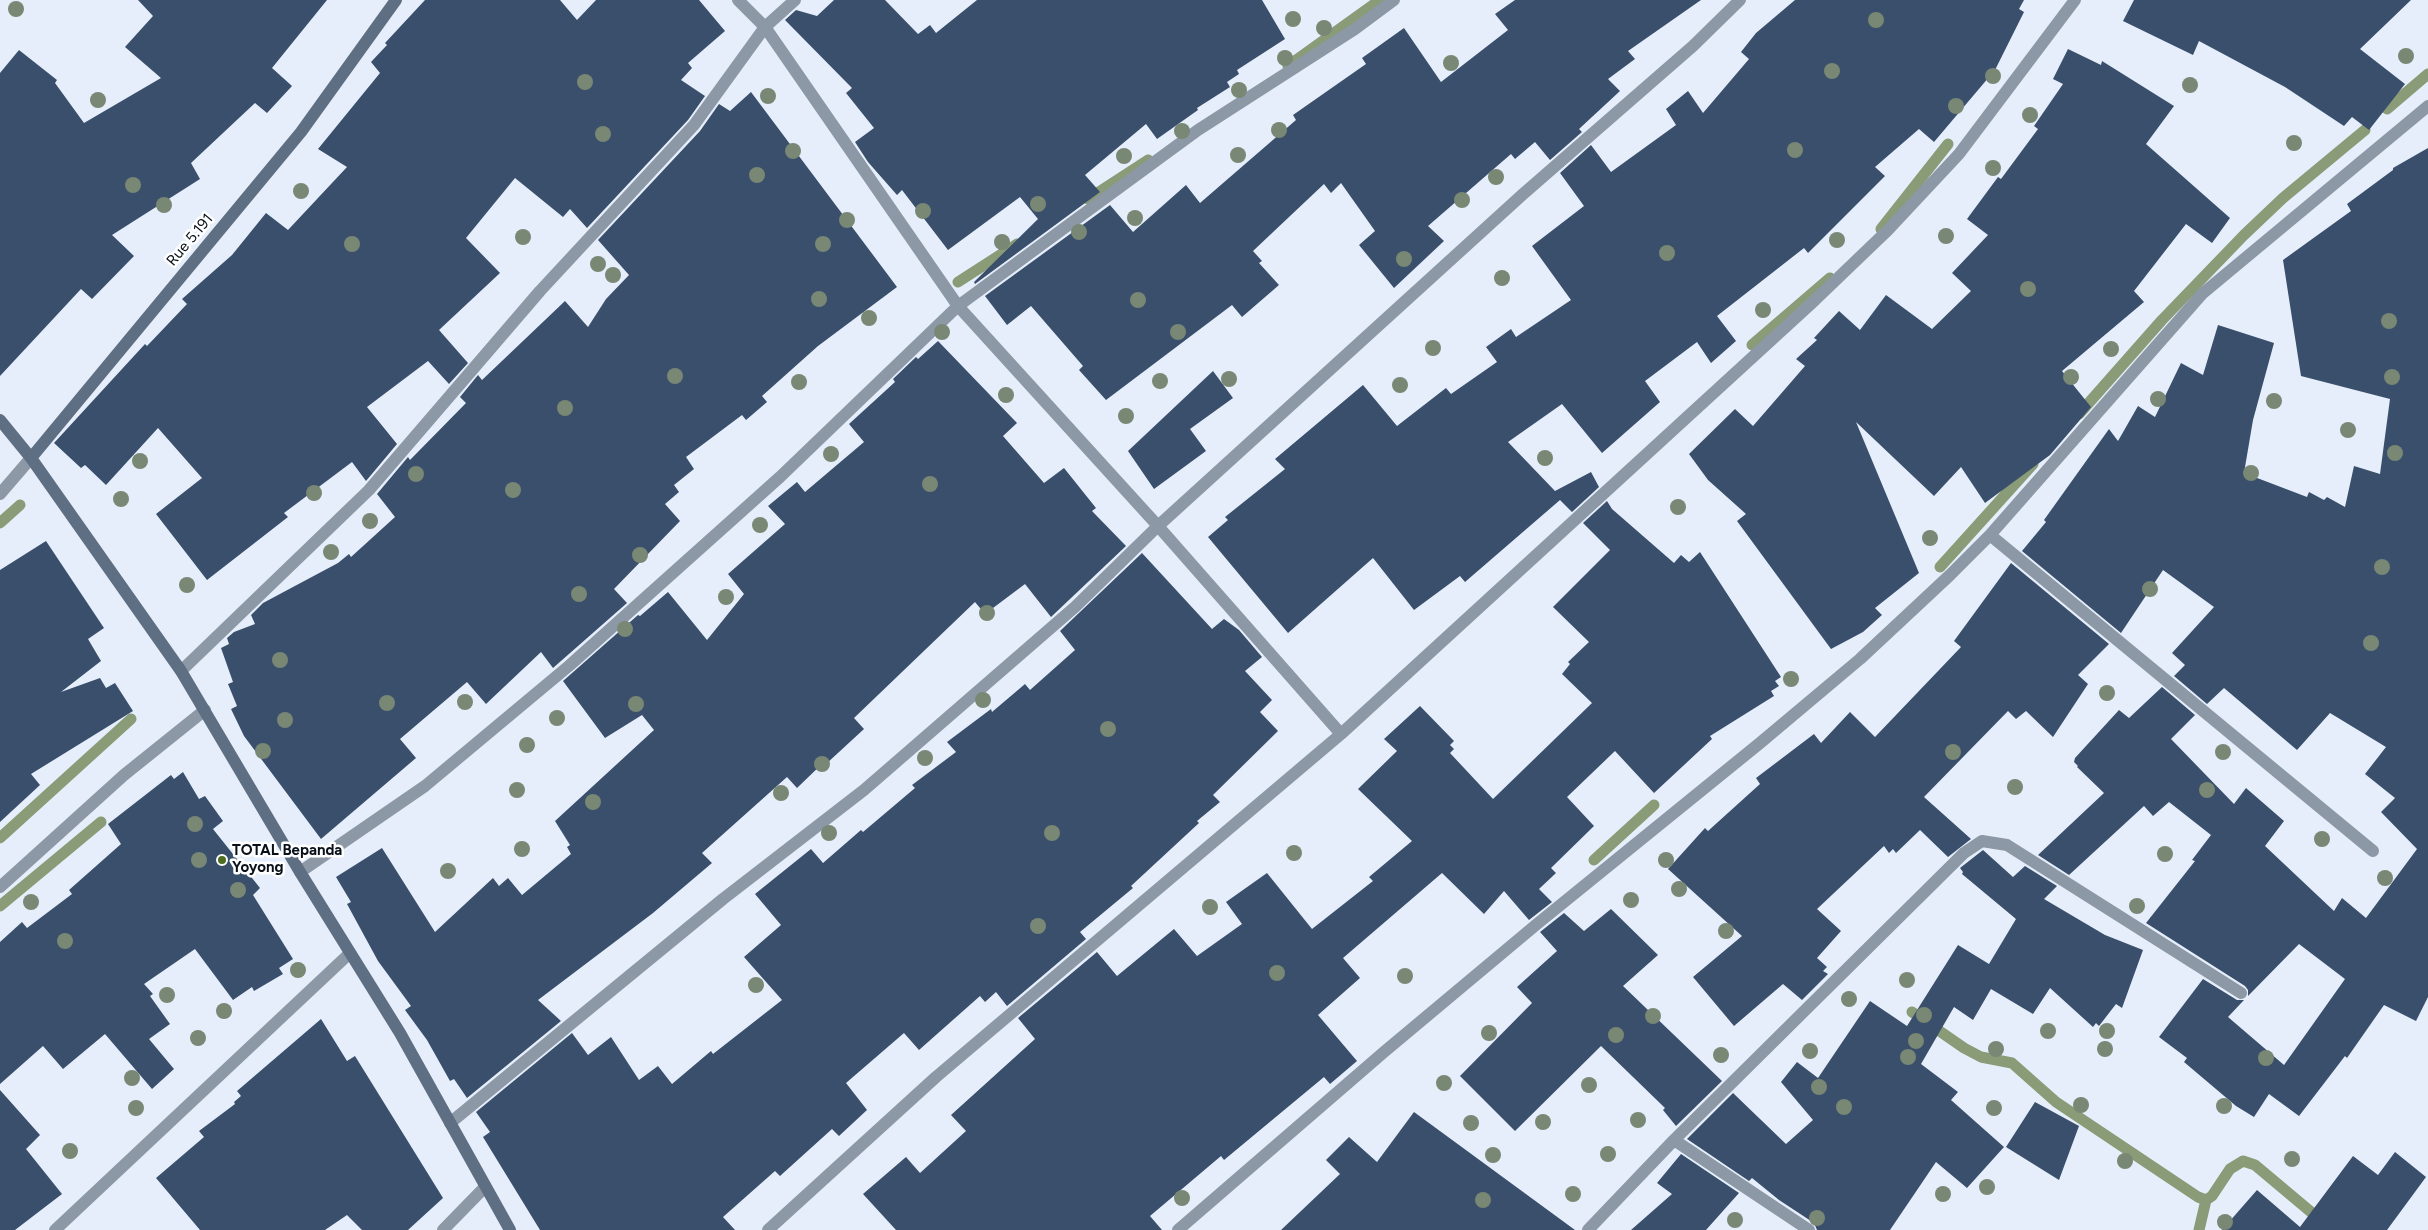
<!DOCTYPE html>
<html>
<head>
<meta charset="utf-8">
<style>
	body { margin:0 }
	canvas { display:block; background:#e5eefa }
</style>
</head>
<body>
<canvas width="2428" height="1230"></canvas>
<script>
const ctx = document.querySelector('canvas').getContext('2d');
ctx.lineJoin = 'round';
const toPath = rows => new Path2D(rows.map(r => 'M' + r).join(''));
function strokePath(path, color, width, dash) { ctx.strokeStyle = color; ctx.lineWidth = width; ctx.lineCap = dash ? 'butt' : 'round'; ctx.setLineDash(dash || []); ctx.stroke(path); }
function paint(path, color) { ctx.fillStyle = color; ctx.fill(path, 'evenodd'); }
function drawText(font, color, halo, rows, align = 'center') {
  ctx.font = font + ' Figtree,sans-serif'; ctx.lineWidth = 5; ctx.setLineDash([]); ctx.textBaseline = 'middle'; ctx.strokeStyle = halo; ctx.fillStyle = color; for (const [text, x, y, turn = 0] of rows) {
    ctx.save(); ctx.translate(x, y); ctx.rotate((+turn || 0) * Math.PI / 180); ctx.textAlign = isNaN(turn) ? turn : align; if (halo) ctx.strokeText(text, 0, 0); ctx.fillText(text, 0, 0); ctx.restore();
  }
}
const stream = toPath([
	[1288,66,1380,0],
	[2387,109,2428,74],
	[1088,199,1148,160],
	[1881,229,1948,144],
	[958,282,1017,244],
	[1752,345,1830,278],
	[2079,414,2162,320,2244,235,2283,198,2365,130],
	[0,523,20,505],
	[1940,567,2033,464],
	[0,838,131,719],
	[1594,860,1654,805],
	[0,906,101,822],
	[1912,1012,1964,1048,1981,1057,2012,1063,2056,1102,2198,1197,2206,1200],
	[2199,1230,2206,1200,2212,1196,2230,1169,2243,1161,2255,1165,2311,1212,2326,1230]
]);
const building = toPath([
	[138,0,327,0,272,68,292,86,267,113,255,103,191,163,200,179,112,235,134,256,92,299,81,289,0,376,0,73,19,50,57,80,55,83,84,123,161,78,125,47,153,16],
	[425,0,560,0,577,20,596,0,699,0,725,31,688,63,692,68,681,80,705,96,688,120,587,228,570,209,563,217,515,178,466,238,500,273,439,330,468,363,449,384,428,361,367,407,397,444,366,481,352,462,284,513,288,517,207,580,156,514,202,478,158,428,106,485,85,465,81,468,54,443,145,344,147,346,187,304,182,299,232,255,266,213,288,230,347,167,318,149,380,73,371,62,387,45,385,43],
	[834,0,885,0,918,34,930,25,936,33,977,0,1262,0,1285,39,1237,70,1239,74,1227,82,1230,87,1197,108,1198,110,1157,139,1146,124,1085,175,1100,192,975,284,974,282,1038,219,1020,197,948,250,902,190,897,195,868,162,855,142,874,128,846,93,852,88,785,20,796,10,817,16],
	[1515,0,1701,0,1628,51,1635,59,1608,79,1620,91,1579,129,1582,132,1550,160,1535,142,1515,159,1511,154,1428,226,1444,241,1394,288,1359,245,1375,231,1341,183,1331,193,1324,184,1253,251,1262,261,1259,263,1279,285,1242,317,1232,305,1106,400,1079,370,1083,366,1031,306,1007,325,985,296,1110,205,1133,232,1186,185,1200,203,1296,120,1293,115,1366,64,1362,58,1404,28,1441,82,1508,30,1495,14],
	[1795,0,2024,0,2019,9,2024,12,1995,70,1934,142,1919,129,1875,167,1885,176,1808,253,1804,248,1717,316,1736,341,1711,363,1697,342,1645,381,1660,402,1602,453,1562,404,1508,442,1555,491,1591,472,1599,487,1572,512,1560,500,1465,582,1460,576,1414,610,1373,558,1288,633,1208,537,1228,520,1225,517,1285,469,1275,459,1363,385,1397,426,1446,388,1451,394,1497,362,1486,347,1511,329,1516,337,1571,300,1532,246,1584,206,1560,173,1591,145,1611,172,1676,125,1666,109,1688,91,1703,113,1749,59,1741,52,1756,33],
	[2134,0,2411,0,2360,49,2405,84,2369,130,2352,117,2344,126,2285,87,2199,41,2193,55,2123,21],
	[2068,49,2101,65,2102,61,2174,106,2146,144,2230,218,2212,243,2186,224,2134,291,2144,302,2062,371,2091,407,2050,455,1985,503,1961,467,1934,496,1856,422,1919,573,1875,608,1882,615,1863,632,1831,649,1737,521,1746,514,1708,480,1689,454,1735,409,1753,426,1805,366,1796,359,1817,340,1814,338,1839,311,1860,330,1886,295,1932,329,1971,291,1952,273,1988,235,1967,219,1998,177,2001,179,2038,129,2034,126,2063,84,2053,79],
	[751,92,897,287,818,346,762,396,767,402,746,420,742,415,686,457,694,469,674,485,679,492,665,504,680,521,614,589,627,603,553,668,541,652,486,704,467,682,400,739,416,758,321,839,244,736,231,709,237,706,228,684,233,682,221,648,229,644,227,638,234,632,255,624,251,615,263,603,338,563,349,554,351,557,395,517,377,494,408,457,410,460,466,403,460,397,478,375,482,380,565,301,588,327,606,299,629,275,598,240,700,131,719,104,730,111],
	[2428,148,2428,997,2416,1021,2384,1005,2347,1058,2345,1056,2299,1116,2269,1094,2254,1117,2236,1106,2184,1062,2187,1058,2159,1037,2203,979,2237,1000,2244,1000,2228,1017,2284,1065,2345,979,2299,944,2248,996,2248,990,2245,986,2146,923,2195,861,2192,860,2211,835,2169,802,2153,816,2144,806,2069,875,2038,855,2104,793,2077,767,2078,766,2074,762,2075,758,2119,710,2129,718,2162,687,2195,715,2171,739,2234,804,2246,788,2284,821,2265,846,2334,911,2342,898,2366,918,2417,849,2381,812,2395,798,2365,774,2386,747,2330,713,2297,750,2224,688,2207,704,2174,676,2185,665,2172,653,2214,607,2163,570,2121,633,2022,551,2046,522,2044,520,2109,429,2118,441,2138,406,2155,417,2181,363,2203,375,2218,325,2274,343,2253,420,2244,473,2307,497,2309,492,2324,500,2327,497,2345,507,2354,466,2380,474,2390,399,2301,376,2283,260,2351,211,2347,204,2393,170,2393,168],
	[938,341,1017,423,1003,436,1044,483,1064,468,1096,508,1092,511,1126,546,1051,617,1025,584,985,614,975,602,854,718,864,729,826,764,824,762,797,788,787,777,702,853,712,863,653,913,538,1000,561,1021,467,1098,454,1079,450,1081,427,1040,405,1010,411,1006,378,961,347,904,351,902,336,877,382,848,435,932,493,878,499,886,508,878,522,895,571,854,567,847,570,845,555,821,654,730,642,715,605,738,563,681,638,615,640,616,668,592,707,640,744,594,728,574,785,524,768,506,797,482,805,492,864,442,849,424,895,382,893,379,916,357,918,359],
	[1213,371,1233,398,1190,429,1206,451,1154,489,1128,451],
	[1607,501,1612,509,1674,563,1681,555,1689,562,1700,552,1781,677,1775,681,1779,686,1771,691,1774,696,1710,736,1712,739,1654,793,1615,751,1567,797,1594,826,1551,868,1556,873,1539,889,1552,902,1529,920,1504,891,1484,914,1442,873,1343,958,1360,978,1318,1015,1357,1061,1330,1084,1324,1077,1224,1160,1221,1156,1150,1216,1162,1230,896,1230,863,1194,906,1157,920,1173,966,1131,951,1115,1035,1039,1018,1018,1097,952,1117,976,1174,929,1197,956,1242,924,1226,902,1267,873,1312,929,1373,881,1369,877,1412,841,1358,789,1397,751,1384,739,1420,706,1454,741,1450,745,1454,749,1450,753,1493,799,1592,703,1562,674,1570,664,1568,662,1589,642,1553,607,1610,550,1583,523],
	[46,541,104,628,88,639,101,661,61,692,100,678,106,688,115,683,133,711,31,774,40,785,0,822,0,570],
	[1142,553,1212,629,1224,619,1239,630,1262,657,1245,671,1272,700,1260,712,1278,731,1213,795,1220,802,1197,821,1199,823,1131,886,1133,888,1080,932,1086,939,1007,1006,996,992,985,1002,980,996,919,1050,904,1033,846,1083,867,1110,839,1136,832,1129,780,1176,775,1171,723,1217,735,1230,540,1230,483,1137,490,1132,476,1112,572,1033,588,1055,611,1037,639,1080,658,1066,672,1084,711,1051,713,1054,782,1000,744,957,781,925,755,894,811,849,823,863,861,830,863,832,915,788,912,785,956,752,947,742,991,709,992,712,1025,684,1030,690,1075,650,1060,631],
	[2011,563,2109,644,2078,675,2088,684,2053,737,2026,711,2016,719,2008,711,1924,797,1971,839,1948,857,1920,830,1896,853,1893,849,1889,853,1884,846,1817,909,1841,931,1817,958,1827,967,1823,971,1828,974,1802,1000,1783,984,1734,1026,1693,977,1742,936,1668,869,1705,828,1708,831,1760,784,1756,778,1814,734,1821,743,1850,712,1875,737,1961,647,1954,641],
	[183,772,199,799,205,796,223,821,213,829,260,888,253,895,293,959,279,968,283,974,254,991,252,987,233,1000,195,949,144,984,153,994,150,996,170,1024,149,1039,174,1069,152,1089,105,1034,63,1069,43,1046,0,1084,0,942,22,922,27,928,72,894,69,890,121,844,108,824,171,775,174,779],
	[1983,850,2013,877,2025,866,2057,886,2044,899,2105,935,2143,950,2122,1008,2116,1004,2099,1026,2096,1023,2093,1027,2050,988,2033,1014,1991,989,1973,1020,1954,1007,1921,1064,1958,1092,1951,1100,2004,1147,1967,1188,1936,1162,1890,1230,1817,1230,1814,1223,1779,1200,1752,1178,1749,1181,1687,1139,1733,1093,1786,1144,1813,1120,1781,1082,1797,1062,1818,1078,1870,1001,1907,1026,1958,945,1989,964,2016,919,1962,874,1963,872,1960,868],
	[1611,909,1658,955,1623,986,1722,1081,1676,1126,1663,1110,1665,1108,1601,1046,1515,1131,1460,1076,1532,1003,1517,987,1557,951,1540,932,1564,913,1584,931],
	[321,1019,347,1061,355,1056,443,1198,408,1230,362,1230,347,1215,325,1230,200,1230,156,1178,204,1137,199,1131,235,1104,234,1102,241,1096,237,1091],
	[0,1090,40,1135,26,1149,62,1194,15,1230,0,1230],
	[2035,1102,2079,1126,2059,1180,2006,1147],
	[1414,1112,1575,1230,1281,1230,1340,1174,1326,1160,1349,1137,1377,1162],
	[2395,1152,2426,1177,2387,1230,2222,1230,2257,1190,2300,1227,2353,1156,2378,1175],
	[1681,1154,1739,1193,1706,1230,1631,1230,1672,1194,1657,1183]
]);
const street = toPath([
	[738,0,765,27,958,306,1158,526,1341,734],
	[0,494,31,458],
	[1990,535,2373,851],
	[181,671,369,490,540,291,694,125,765,27,795,0],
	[300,872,425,786,570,665,780,477,958,306,1198,130,1355,29,1394,0],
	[0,887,124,775,205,710],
	[450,1123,723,899,864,790,1075,607,1158,526,1522,195,1693,46,1740,0],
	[1674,1140,1809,1230],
	[55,1230,350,953],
	[443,1230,485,1187],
	[768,1230,936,1077,1341,734,1815,300,1888,230,1959,154,2075,0],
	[1178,1230,1384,1052,1537,924,1760,743,1860,659,1950,575,1990,535,2202,294,2428,106],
	[1588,1230,1674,1140,1964,853,1982,841,2007,845,2241,993]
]);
const secondary = toPath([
	[0,420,31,458,181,671,300,872,400,1033,510,1230],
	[31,458,301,132,396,0]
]);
const trees = [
	[16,9],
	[1293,19],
	[1876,20],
	[1324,28],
	[2406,56],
	[1285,58],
	[1451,63],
	[1832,71],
	[1993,76],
	[585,82],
	[2190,85],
	[1239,90],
	[768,96],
	[98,100],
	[1956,106],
	[2030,115],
	[1279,130],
	[1182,131],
	[603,134],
	[2294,143],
	[1795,150],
	[793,151],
	[1238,155],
	[1124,156],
	[1993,168],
	[757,175],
	[1496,177],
	[133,185],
	[301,191],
	[1462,200],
	[1038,204],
	[164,205],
	[923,211],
	[1135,218],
	[847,220],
	[1079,232],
	[1946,236],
	[523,237],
	[1837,240],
	[1002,242],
	[352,244],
	[823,244],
	[1667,253],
	[1404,259],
	[598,264],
	[613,275],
	[1502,278],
	[2028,289],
	[819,299],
	[1138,300],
	[1763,310],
	[869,318],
	[2389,321],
	[942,332],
	[1178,332],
	[1433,348],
	[2111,349],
	[675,376],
	[2071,377],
	[2392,377],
	[1229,379],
	[1160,381],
	[799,382],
	[1400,385],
	[1006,395],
	[2158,399],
	[2274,401],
	[565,408],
	[1126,416],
	[2348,430],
	[2395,453],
	[831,454],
	[1545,458],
	[140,461],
	[2251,473],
	[416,474],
	[930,484],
	[513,490],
	[314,493],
	[121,499],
	[1678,507],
	[370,521],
	[760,525],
	[1930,538],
	[331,552],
	[640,555],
	[2382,567],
	[187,585],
	[2150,589],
	[579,594],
	[726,597],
	[987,613],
	[625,629],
	[2371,643],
	[280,660],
	[1791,679],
	[2107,693],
	[983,700],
	[465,702],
	[387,703],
	[636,704],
	[557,718],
	[285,720],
	[1108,729],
	[527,745],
	[263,751],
	[1953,752],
	[2223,752],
	[925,758],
	[822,764],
	[2015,787],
	[517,790],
	[2207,790],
	[781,793],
	[593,802],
	[195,824],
	[829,833],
	[1052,833],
	[2322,839],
	[522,849],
	[1294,853],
	[2165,854],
	[199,860],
	[1666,860],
	[448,871],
	[2385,878],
	[1679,889],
	[238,890],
	[1631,900],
	[31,902],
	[2137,906],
	[1210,907],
	[1038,926],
	[1726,931],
	[65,941],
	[298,970],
	[1277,973],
	[1405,976],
	[1907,980],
	[756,985],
	[167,995],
	[1849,999],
	[224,1011],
	[1924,1015],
	[1653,1016],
	[2048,1031],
	[2107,1031],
	[1489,1033],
	[1616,1035],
	[198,1038],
	[1916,1041],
	[1996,1049],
	[2105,1049],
	[1810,1051],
	[1721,1055],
	[1908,1057],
	[2266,1058],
	[132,1078],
	[1444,1083],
	[1589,1085],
	[1819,1087],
	[2081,1105],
	[2224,1106],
	[1844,1107],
	[136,1108],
	[1994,1108],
	[1638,1120],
	[1543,1122],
	[1471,1123],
	[70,1151],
	[1608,1154],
	[1493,1155],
	[2292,1159],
	[2125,1161],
	[1987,1187],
	[1573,1194],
	[1943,1194],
	[1182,1198],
	[1483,1200],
	[1817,1218],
	[1735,1220],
	[2225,1222]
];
const markers = [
	[222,860,5,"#4d6d23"]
];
const streetNames = [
	["Rue 5.191",190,240,-50]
];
const poiNames = [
	["TOTAL Bepanda",232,851],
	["Yoyong",232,868]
];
strokePath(stream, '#899b77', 11);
paint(building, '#394f6b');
strokePath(street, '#8d98a6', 12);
strokePath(secondary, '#5f6f83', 12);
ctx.fillStyle = '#798775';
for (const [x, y] of trees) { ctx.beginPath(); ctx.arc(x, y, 8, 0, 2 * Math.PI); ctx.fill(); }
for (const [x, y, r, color] of markers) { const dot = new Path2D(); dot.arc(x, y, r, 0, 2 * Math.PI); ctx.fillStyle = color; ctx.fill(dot); strokePath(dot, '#fff', 2); }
drawText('15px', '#08101a', '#fff', streetNames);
drawText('bold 15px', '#08101a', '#fff', poiNames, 'left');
</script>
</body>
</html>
